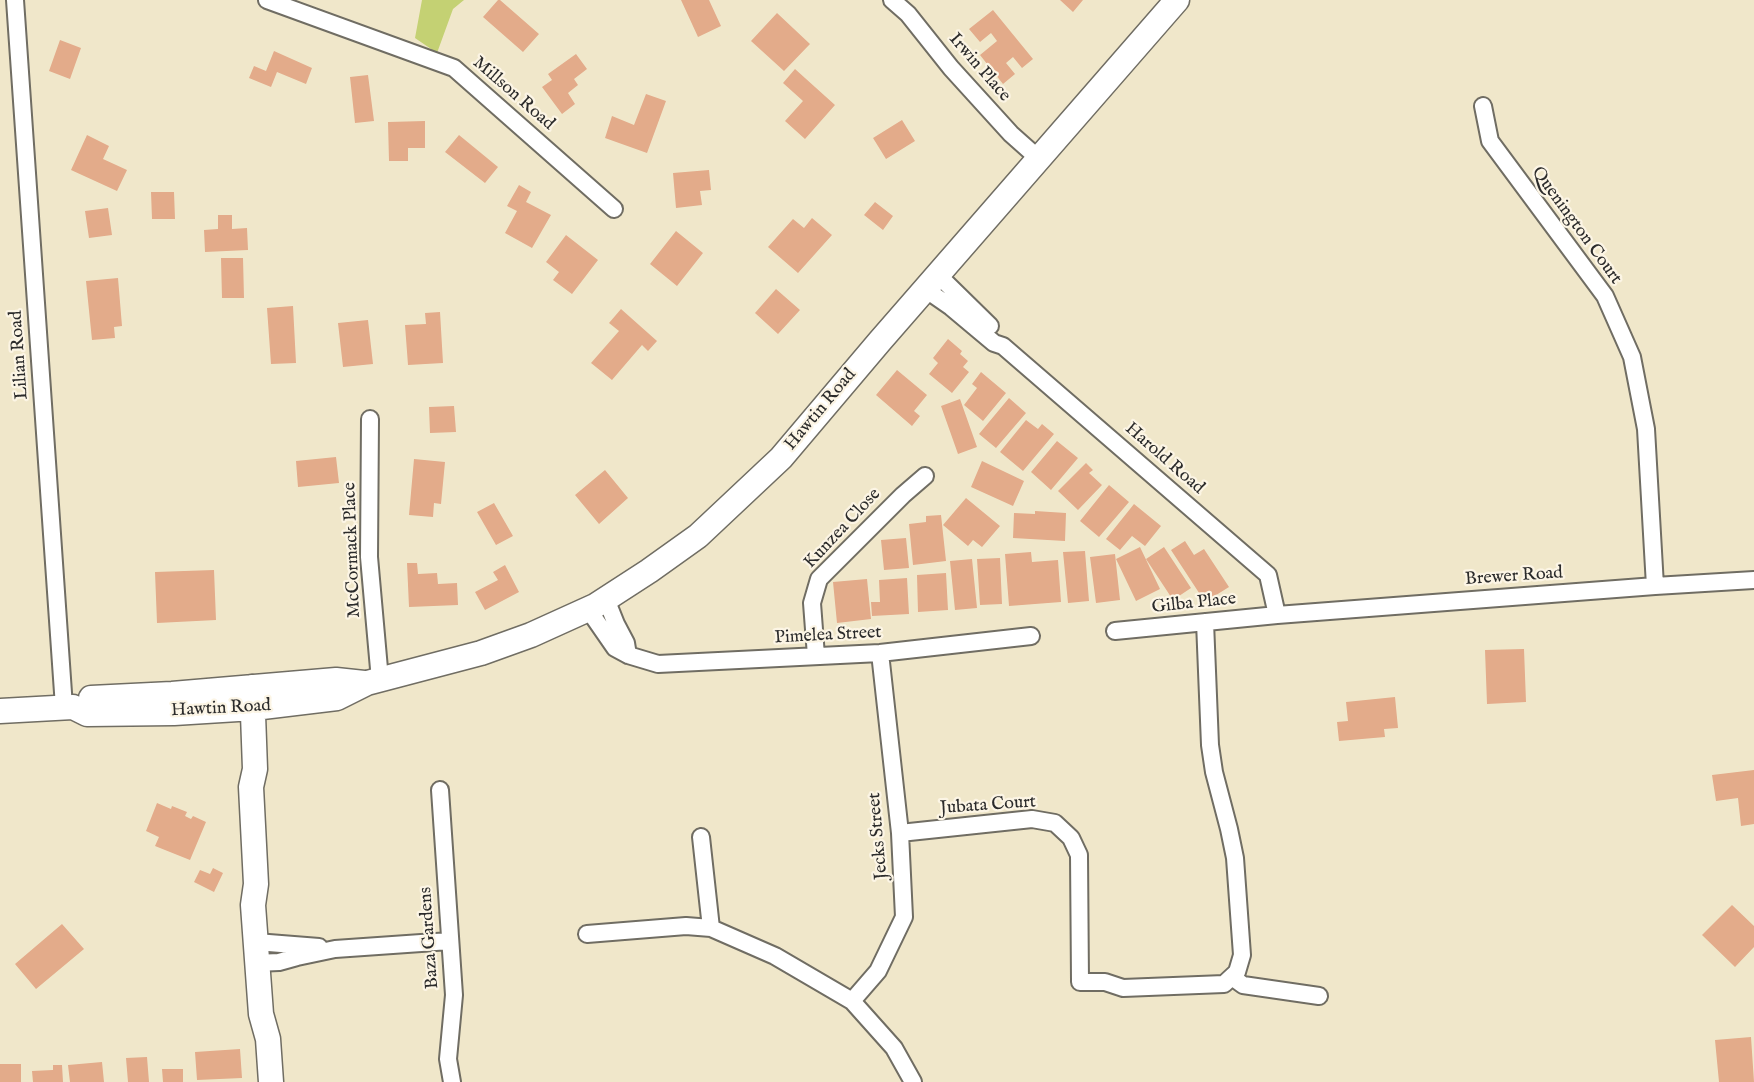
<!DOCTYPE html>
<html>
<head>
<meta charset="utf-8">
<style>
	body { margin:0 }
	canvas { display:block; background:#f0e7ca }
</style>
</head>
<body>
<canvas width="1754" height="1082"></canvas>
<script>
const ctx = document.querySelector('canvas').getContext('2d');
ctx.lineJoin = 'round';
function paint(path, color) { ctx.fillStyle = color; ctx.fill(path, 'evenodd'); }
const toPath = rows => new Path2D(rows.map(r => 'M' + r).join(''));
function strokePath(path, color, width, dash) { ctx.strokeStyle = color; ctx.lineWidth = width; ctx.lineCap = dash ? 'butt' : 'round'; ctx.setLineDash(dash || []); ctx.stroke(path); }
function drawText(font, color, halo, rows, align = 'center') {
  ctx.font = font + ' "IM FELL English",serif'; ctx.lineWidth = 4.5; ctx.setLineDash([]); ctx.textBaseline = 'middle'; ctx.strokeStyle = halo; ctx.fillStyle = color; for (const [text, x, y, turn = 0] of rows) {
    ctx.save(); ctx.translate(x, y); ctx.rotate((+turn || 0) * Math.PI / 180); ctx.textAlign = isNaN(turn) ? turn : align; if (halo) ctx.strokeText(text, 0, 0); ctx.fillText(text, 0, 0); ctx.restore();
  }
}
const green = toPath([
	[422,0,464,0,453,9,437,53,415,38]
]);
const building = toPath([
	[498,0,500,0,539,34,523,52,483,17],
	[681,0,709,0,721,26,698,37],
	[1060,0,1083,0,1073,12],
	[993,10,1033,59,1022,68,1013,57,1006,63,1015,74,1003,84,980,55,997,41,991,33,980,42,969,29],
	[777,13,810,44,784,71,751,41],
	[60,40,81,48,70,79,49,71],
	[274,51,312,68,306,84,277,72,271,87,249,78,254,66,266,71],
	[576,54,587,69,574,79,578,85,568,93,575,104,562,114,542,87,552,80,548,74],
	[795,69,835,105,805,139,785,121,803,101,783,83],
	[368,75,374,121,355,123,350,77],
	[646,94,666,101,647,153,605,138,612,116,634,125],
	[902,120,915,141,886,159,873,138],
	[425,121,425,148,408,148,408,161,389,161,388,122],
	[87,135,109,146,103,159,127,170,117,191,71,170],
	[459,135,498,167,485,183,445,152],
	[709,170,711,190,700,191,702,205,676,208,673,173],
	[519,185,531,192,526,202,551,215,532,248,505,233,517,211,507,206],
	[151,192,174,192,175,219,152,219],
	[875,202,893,216,883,230,864,215],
	[108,208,112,235,89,238,85,211],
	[218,215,232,215,232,229,247,228,248,250,205,252,204,230,218,229],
	[812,218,832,235,798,273,768,247,793,219,804,228],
	[676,231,703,253,677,286,650,264],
	[566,235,598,260,572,294,553,280,559,272,546,262],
	[221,258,243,258,244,298,222,298],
	[118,278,122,326,114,327,115,338,92,340,86,281],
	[776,289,800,310,778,334,755,313],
	[293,306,296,363,271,364,267,308],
	[621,309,657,341,648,351,642,345,612,380,591,363,619,331,609,323],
	[440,312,443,363,408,365,405,325,426,324,425,313],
	[368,320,373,364,343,367,338,323],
	[948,339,962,351,960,354,968,361,963,367,969,372,952,393,929,374,938,363,933,358],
	[897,370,927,395,914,411,920,416,912,426,876,395],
	[981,372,1006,393,983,421,964,405,977,388,972,384],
	[1009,398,1026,413,996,448,979,434],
	[960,399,977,447,958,454,941,406],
	[454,406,456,432,430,433,429,407],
	[1026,420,1038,429,1042,424,1054,434,1023,471,1000,452],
	[1057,441,1078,458,1051,490,1031,472],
	[336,457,339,483,298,487,296,461],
	[414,459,445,462,441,504,434,503,433,517,409,515],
	[982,461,1024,481,1013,506,971,487],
	[1086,463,1093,470,1089,473,1102,485,1078,510,1058,491],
	[605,470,628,498,599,524,575,495],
	[1109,485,1129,502,1099,537,1080,521],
	[966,498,1000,526,982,547,973,540,968,546,943,525],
	[494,503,513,536,496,545,477,512],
	[1134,504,1161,526,1145,546,1132,536,1120,550,1106,539],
	[1035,511,1066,513,1065,541,1013,538,1014,513,1035,514],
	[941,515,946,561,913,565,909,524,926,522,926,516],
	[906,538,909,568,884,570,881,540],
	[1185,541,1194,555,1204,549,1229,587,1205,602,1171,550],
	[1140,547,1160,589,1136,601,1116,559],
	[1164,547,1191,588,1173,600,1146,559],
	[1085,551,1089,601,1068,603,1063,552],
	[1031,552,1032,562,1058,560,1061,602,1009,606,1005,554],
	[1115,554,1120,600,1096,603,1090,557],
	[1000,558,1002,604,980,605,977,559],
	[972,559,977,608,955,610,950,561],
	[407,563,417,563,418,574,437,573,438,584,457,583,458,605,409,607],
	[505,565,519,592,485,610,475,592,498,580,493,572],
	[214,570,216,620,157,623,155,572],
	[946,573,948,610,918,612,917,575],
	[907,578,909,614,872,616,871,602,880,602,879,580],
	[867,579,871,619,837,623,833,582],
	[1524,649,1526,702,1487,704,1485,650],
	[1395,697,1398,728,1384,729,1385,737,1339,741,1337,722,1348,721,1346,702],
	[1754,770,1754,824,1741,826,1738,798,1716,801,1712,775],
	[157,803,171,809,172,806,187,812,185,816,191,819,193,816,206,822,190,860,155,846,159,837,146,831],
	[213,868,223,873,214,892,194,882,200,870,210,874],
	[1732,905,1754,926,1754,947,1735,967,1702,935],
	[62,924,84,949,36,989,15,964],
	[1751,1037,1754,1082,1719,1082,1715,1040],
	[240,1049,242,1078,197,1080,195,1052],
	[147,1057,149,1082,128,1082,126,1058],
	[102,1062,104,1082,70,1082,68,1065],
	[0,1064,21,1064,21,1082,0,1082],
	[53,1065,62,1065,63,1082,33,1082,32,1071,53,1070],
	[162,1069,183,1069,183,1082,163,1082]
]);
const minor = toPath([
	[15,0,64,707],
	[267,0,454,68,614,209],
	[892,0,908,14,951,68,1011,134,1038,158],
	[1483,106,1490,141,1605,296,1632,357,1646,429,1655,586],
	[938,275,990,326],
	[925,289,951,307,994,343,1003,346,1268,575,1277,615],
	[370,419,369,557,380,680],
	[606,599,616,624,626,643,628,655],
	[588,609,615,648,628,655,658,664,880,653,1031,636],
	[1115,631,1277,615,1655,586,1754,580],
	[816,656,812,603,819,579,903,495,925,476],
	[440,790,454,995,448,1059,452,1082],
	[900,833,1032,819,1055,823,1071,838,1079,855,1080,982,1105,982,1123,988,1224,984,1237,972,1242,955,1235,858,1229,829,1214,772,1210,745,1205,622],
	[701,837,711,928],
	[587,934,686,926,711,928,775,956,852,1001,894,1048,913,1082],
	[256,942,319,947],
	[256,963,279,962,297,957,335,949,450,941],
	[1232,977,1243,985,1319,996],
	[852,1001,878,971,904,917,900,833,880,653]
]);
const secondary = toPath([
	[252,687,255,769,251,787,256,884,253,905,261,1014,268,1039,271,1082],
	[91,698,172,694,336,680,364,683],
	[0,711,73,707,87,714,174,713,254,708,337,698,367,683,481,653,531,635,595,606,649,571,698,536,781,458,880,341,1177,0]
]);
const streetNames = [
	["Irwin Place",979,68,49],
	["Millson Road",513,94,41],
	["Quenington Court",1576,226,54],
	["Lilian Road",20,355,-94],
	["Hawtin Road",821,410,-50],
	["Harold Road",1164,459,41],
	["Kunzea Close",843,529,-47],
	["McCormack Place",353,550,-92],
	["Brewer Road",1514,577,-4],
	["Gilba Place",1194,604,-6],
	["Pimelea Street",828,636,-3],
	["Hawtin Road",221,709,-3],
	["Jubata Court",988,806,-4],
	["Jecks Street",879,836,-95],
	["Baza Gardens",430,938,-94]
];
paint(green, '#c4d173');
paint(building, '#e3ab8a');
strokePath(minor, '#706d63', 20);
strokePath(secondary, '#706d63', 27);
strokePath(minor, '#fff', 16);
strokePath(secondary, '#fff', 24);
drawText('18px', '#2b2b2b', '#fcf5e5', streetNames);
</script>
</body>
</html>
